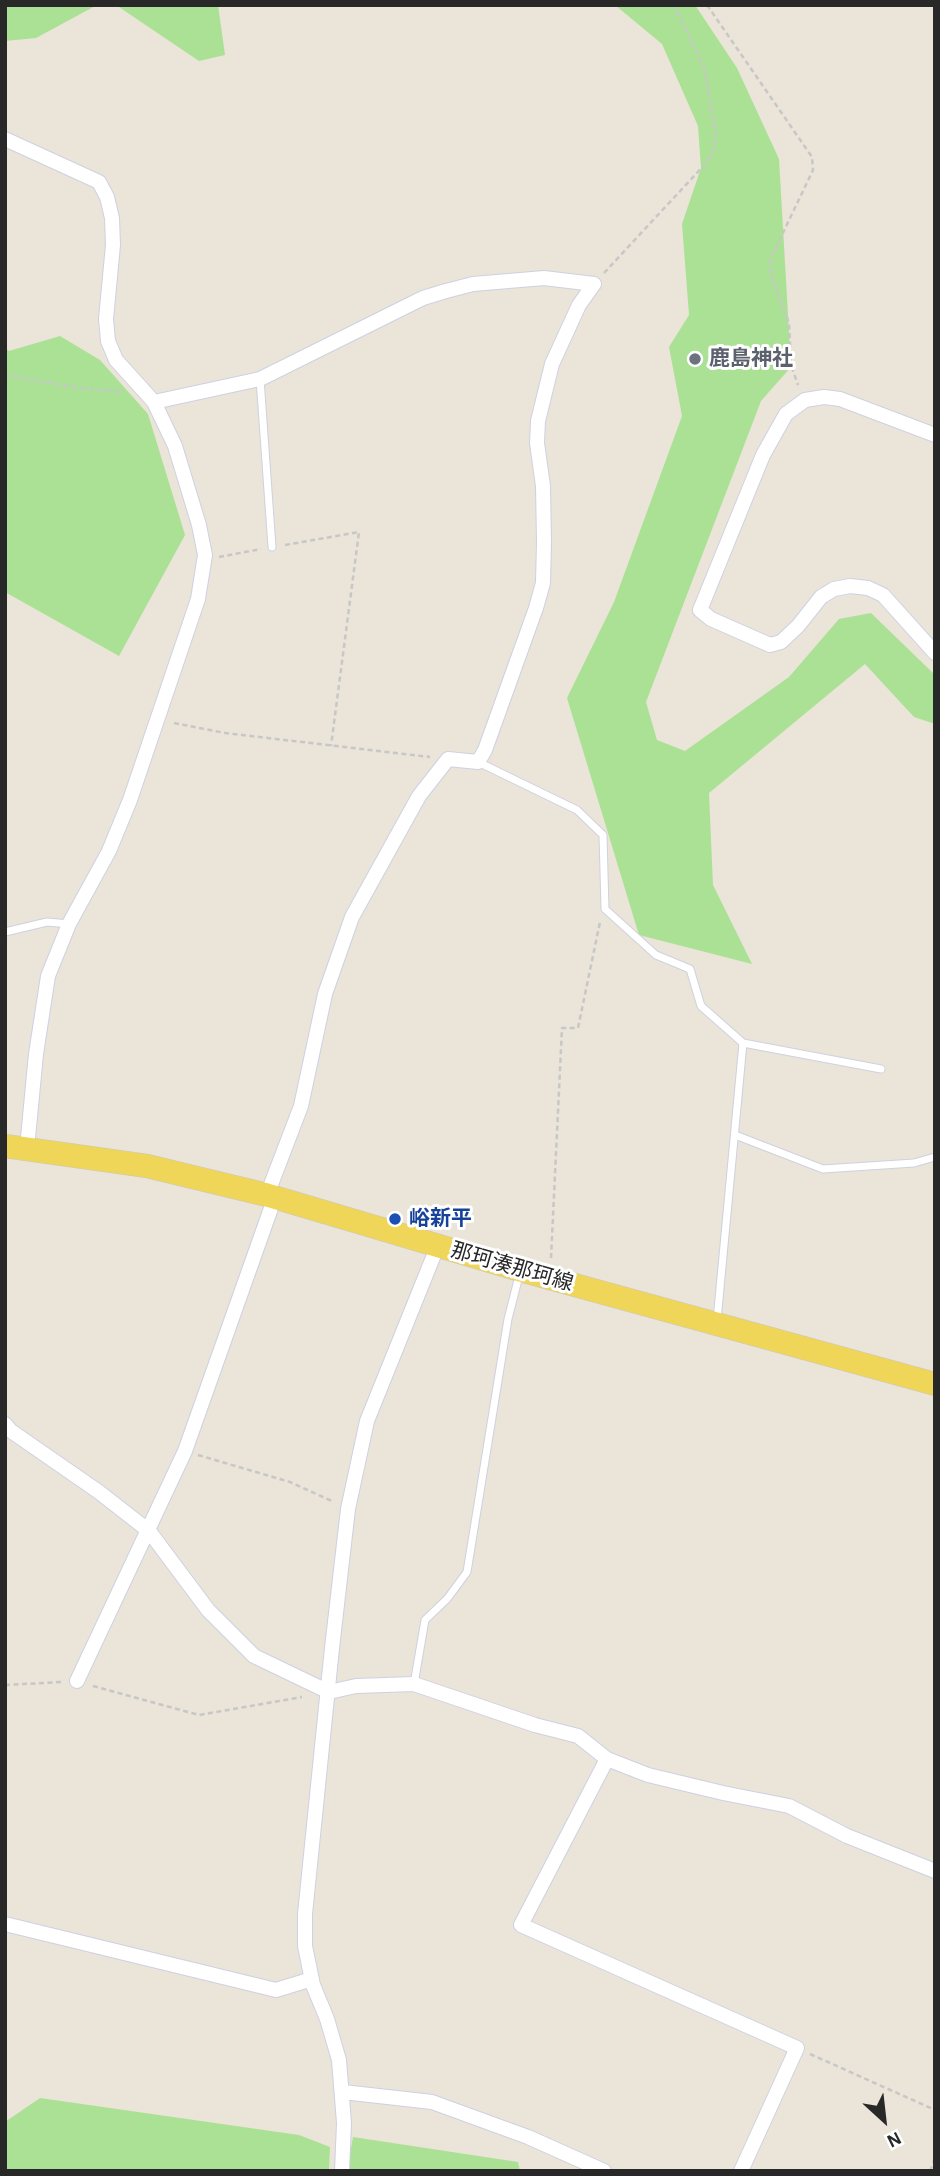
<!DOCTYPE html>
<html>
<head>
<meta charset="utf-8">
<style>
	body { margin:0 }
	#map { position:relative; width:940px; height:2176px; overflow:hidden; background:#eae4d9; font-family:"Alegreya Sans",sans-serif }
	canvas { display:block }
	.frame { position:absolute; inset:0; border:7px solid #282828; pointer-events:none }
	.north { position:absolute; left:849px; top:2085px; width:70px; height:70px; -webkit-text-stroke:5px #fff; paint-order:stroke; rotate:153deg; font-size:19px; font-weight:700; line-height:28px; text-align:center; color:#282828 }
	.north::after { content:''; display:block; margin:auto; width:24px; height:32px; background:#282828; clip-path:polygon(50% 0,100% 100%,50% 72%,0 100%) }
</style>
</head>
<body>
<div id="map">
<canvas width="940" height="2176"></canvas>
<div class="frame"></div>
<div class="north">N</div>
</div>
<script>
const ctx = document.querySelector('canvas').getContext('2d');
ctx.lineJoin = 'round';
function paint(path, color) { ctx.fillStyle = color; ctx.fill(path, 'evenodd'); }
const toPath = rows => new Path2D(rows.map(r => 'M' + r).join(''));
function strokePath(path, color, width, dash) { ctx.strokeStyle = color; ctx.lineWidth = width; ctx.lineCap = dash ? 'butt' : 'round'; ctx.setLineDash(dash || []); ctx.stroke(path); }
function drawText(font, color, halo, rows, align = 'center') {
  ctx.font = font + ' "Alegreya Sans","Noto Sans JP",sans-serif'; ctx.lineWidth = 6; ctx.setLineDash([]); ctx.textBaseline = 'middle'; ctx.strokeStyle = halo; ctx.fillStyle = color; for (const [text, x, y, turn = 0] of rows) {
    ctx.save(); ctx.translate(x, y); ctx.rotate((+turn || 0) * Math.PI / 180); ctx.textAlign = isNaN(turn) ? turn : align; if (halo) ctx.strokeText(text, 0, 0); ctx.fillText(text, 0, 0); ctx.restore();
  }
}
const green = toPath([
	[8,5,97,5,36,38,5,41,5,7],
	[116,5,218,5,225,55,199,61],
	[615,5,695,5,737,68,779,159,791,367,761,401,646,702,657,740,685,751,789,677,839,619,871,613,935,675,935,724,914,717,865,664,709,793,713,885,752,964,639,935,567,698,614,602,682,416,669,347,689,315,682,224,701,168,698,126,662,44],
	[60,336,100,360,148,414,185,535,119,656,5,592,5,348,9,351],
	[40,2098,299,2135,330,2147,329,2171,5,2171,5,2122],
	[353,2137,518,2162,520,2171,347,2171]
]);
const path = toPath([
	[707,5,812,157,813,170,770,260,771,276,789,323,791,365,798,385],
	[604,273,708,161,714,149,716,135,704,67,674,5],
	[5,375,79,388,124,392],
	[285,545,359,532,331,746],
	[219,557,261,549],
	[174,723,225,733,430,757],
	[551,1258,562,1028,578,1028,600,922],
	[198,1455,290,1482,334,1502],
	[5,1685,63,1682],
	[93,1686,199,1715,302,1697],
	[810,2054,935,2110],
	[930,2171,935,2158]
]);
const service = toPath([
	[260,379,272,547],
	[478,762,577,810,603,835,605,909,656,955,690,969,701,1006,743,1043,717,1320],
	[5,932,47,922,69,924],
	[743,1043,881,1069],
	[735,1135,823,1169,914,1163,935,1157],
	[414,1684,425,1620,447,1599,467,1572,508,1319,520,1272]
]);
const minor = toPath([
	[5,139,99,182,107,197,112,218,113,245,106,319,108,341,116,360,154,402,175,446,199,525,205,555,198,599,130,800,109,851,69,924,48,976,36,1054,27,1148],
	[154,402,260,379,423,298,446,291,473,284,544,278,594,284,579,305,552,364,538,421,537,443,543,486,544,542,543,583,536,608,485,750,478,762,448,759,419,796,352,917,325,994,301,1106,267,1195],
	[935,435,840,399,824,397,805,400,786,414,763,455,700,610,711,619,770,645,781,642,798,626,821,597,834,589,850,586,868,588,883,595,935,653],
	[5,1424,11,1431,99,1492,149,1531,208,1610,254,1656,329,1692,356,1686,414,1684,535,1725,578,1736,607,1759,648,1775,723,1793,789,1806,847,1836,935,1871],
	[77,1681,185,1451,275,1197],
	[607,1759,521,1925,797,2048,741,2171],
	[5,1924,276,1990,312,1979],
	[343,2092,432,2102,528,2137,604,2171],
	[342,2171,344,2123,339,2060,327,2019,313,1985,305,1946,305,1914,332,1648,348,1509,367,1421,438,1245]
]);
const primary = toPath([
	[5,1146,147,1166,267,1195,520,1270,935,1384]
]);
const markers = [
	[695,359,7,"#6b7280"],
	[395,1219,7,"#1a4fb4"]
];
const worshipNames = [
	["鹿島神社",709,359]
];
const transitNames = [
	["峪新平",409,1219]
];
const streetNames = [
	["那珂湊那珂線",512,1267,16]
];
paint(green, '#aae195');
strokePath(service, '#ced1e1', 9);
strokePath(minor, '#ced1e1', 16);
strokePath(primary, '#c7c7c7', 24);
strokePath(path, '#c7c7c7', 2.5, [5, 3.5]);
strokePath(service, '#fff', 7);
strokePath(minor, '#fff', 14);
strokePath(primary, '#efd659', 23);
for (const [x, y, r, color] of markers) { const dot = new Path2D(); dot.arc(x, y, r, 0, 2 * Math.PI); ctx.fillStyle = color; ctx.fill(dot); strokePath(dot, '#fff', 2.5); }
drawText('bold 21px', '#5b616d', '#fff', worshipNames, 'left');
drawText('bold 21px', '#164399', '#fff', transitNames, 'left');
drawText('21px', '#282828', '#fff', streetNames);
</script>
</body>
</html>
